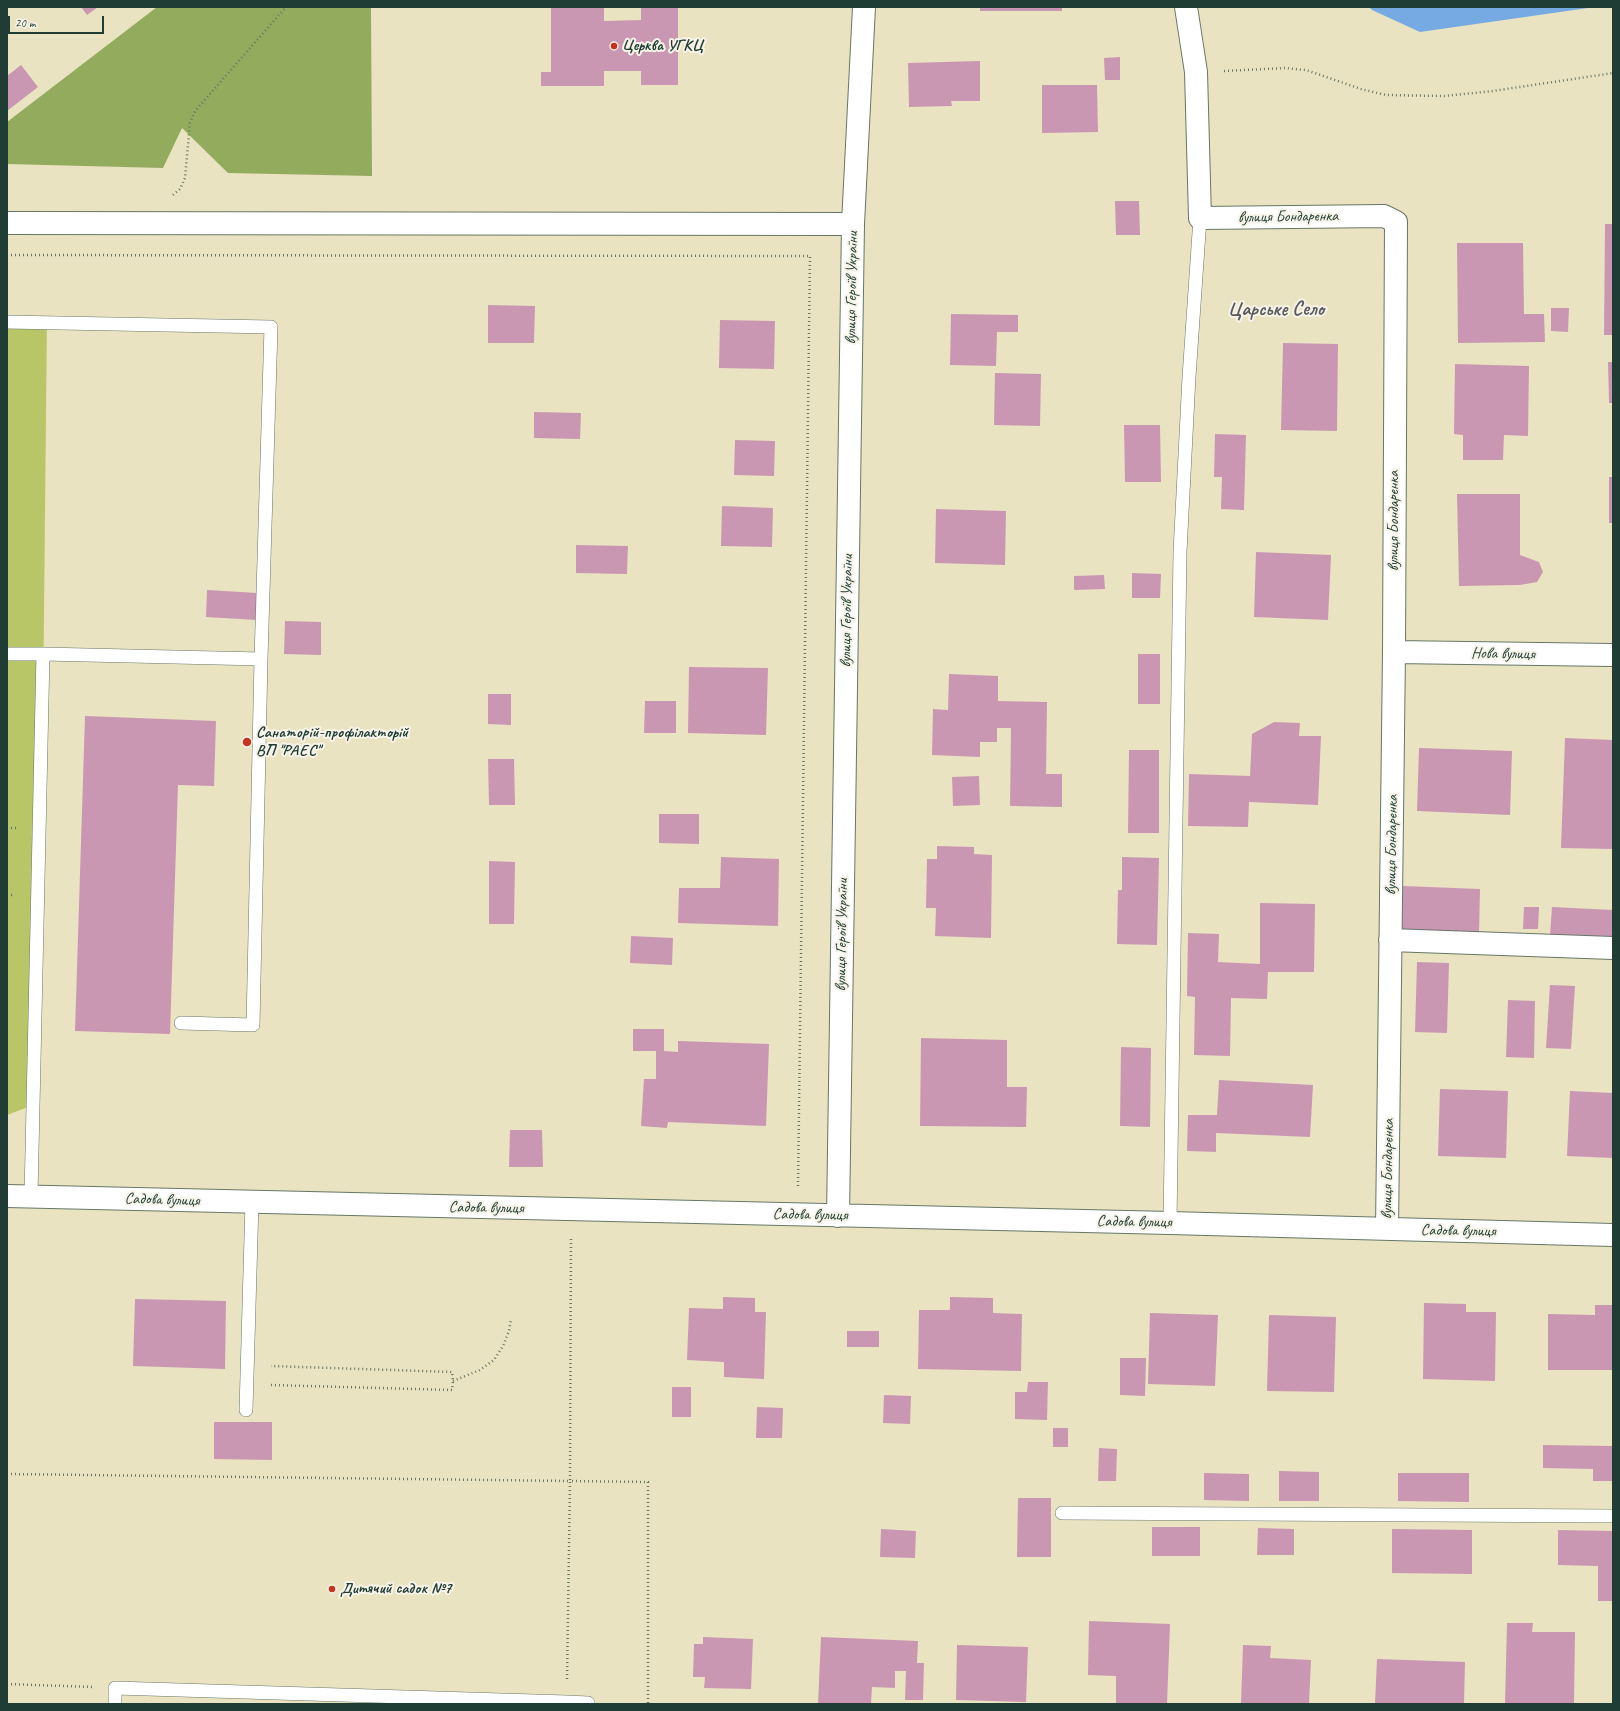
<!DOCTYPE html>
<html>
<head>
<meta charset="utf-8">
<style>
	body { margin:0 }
	#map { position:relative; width:1620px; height:1711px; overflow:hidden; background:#eae3c1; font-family:Caveat,sans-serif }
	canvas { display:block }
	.frame { position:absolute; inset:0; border:8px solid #1f3d34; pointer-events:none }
	.scale { position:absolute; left:8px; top:16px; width:96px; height:18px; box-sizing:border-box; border:2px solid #1f3d34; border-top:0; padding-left:5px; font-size:12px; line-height:14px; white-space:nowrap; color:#1f3d34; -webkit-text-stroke:3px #f7f3e8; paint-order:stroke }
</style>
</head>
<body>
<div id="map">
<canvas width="1620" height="1711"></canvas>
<div class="frame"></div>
<div class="scale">20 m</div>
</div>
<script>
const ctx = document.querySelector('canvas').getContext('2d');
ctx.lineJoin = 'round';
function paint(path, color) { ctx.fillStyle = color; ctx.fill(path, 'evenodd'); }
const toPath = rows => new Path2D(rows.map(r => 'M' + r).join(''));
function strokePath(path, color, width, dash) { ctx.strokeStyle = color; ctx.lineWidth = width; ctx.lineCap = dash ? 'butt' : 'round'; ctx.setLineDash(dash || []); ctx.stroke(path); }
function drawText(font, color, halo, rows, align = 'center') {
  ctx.font = font + ' Caveat,sans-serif'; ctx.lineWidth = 4; ctx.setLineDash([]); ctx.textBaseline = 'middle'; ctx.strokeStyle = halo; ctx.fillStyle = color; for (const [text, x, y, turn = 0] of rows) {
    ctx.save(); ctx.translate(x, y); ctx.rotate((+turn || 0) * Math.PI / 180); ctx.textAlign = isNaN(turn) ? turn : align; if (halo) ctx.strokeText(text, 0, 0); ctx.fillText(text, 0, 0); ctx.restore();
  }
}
const green = toPath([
	[7,318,47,318,39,1103,7,1115]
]);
const forest = toPath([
	[157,7,371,7,372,176,228,173,182,128,163,168,7,164,7,122]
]);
const water = toPath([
	[1369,7,1595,7,1420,32,1372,10]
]);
const building = toPath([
	[81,7,98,7,87,15],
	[551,7,604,7,604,21,641,20,641,7,678,7,678,85,641,85,641,71,604,71,604,86,541,86,541,72,551,72],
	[980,7,1062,7,1062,11,980,11],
	[1120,57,1120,80,1105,80,1104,58],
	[980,61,980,101,951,101,952,106,909,107,908,63],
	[21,65,38,87,7,111,7,76],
	[1042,85,1097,85,1098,132,1042,133],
	[1115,201,1139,201,1140,235,1116,235],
	[1605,224,1613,224,1613,335,1604,335],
	[1457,243,1523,243,1524,314,1544,314,1545,342,1458,343],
	[488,305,535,306,534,343,488,343],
	[1551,308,1569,308,1568,332,1551,331],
	[951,314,1018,315,1018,332,997,332,996,366,950,365],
	[720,320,775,321,774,369,719,368],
	[1283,343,1338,344,1337,431,1281,430],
	[1608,362,1613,362,1613,403,1609,403],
	[1455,364,1529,366,1528,436,1504,435,1503,460,1463,460,1463,435,1454,434],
	[995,373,1041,374,1040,426,994,425],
	[534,412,581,413,580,439,534,438],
	[1124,425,1160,425,1161,482,1125,482],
	[1215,434,1246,435,1244,510,1221,509,1222,477,1214,477],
	[735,440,775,441,774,476,734,475],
	[1609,477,1613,477,1613,523,1609,523],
	[1457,494,1520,494,1520,555,1539,562,1543,572,1537,582,1520,585,1459,586],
	[722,506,773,508,772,547,721,546],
	[936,509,1006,511,1005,565,935,563],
	[576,545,628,546,627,574,576,573],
	[1256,552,1331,555,1328,620,1254,617],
	[1132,573,1161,574,1160,598,1132,598],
	[1104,575,1105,589,1074,590,1074,576],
	[207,590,258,593,257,620,206,617],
	[285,621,321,622,321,655,284,654],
	[1138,654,1160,654,1160,704,1138,704],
	[689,667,768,668,766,735,688,733],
	[949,674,998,676,998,701,1047,702,1046,774,1062,774,1062,807,1010,806,1011,728,997,728,997,742,980,742,980,757,932,755,933,709,948,710],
	[488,694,511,694,511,725,488,724],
	[645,701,676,701,676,733,644,733],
	[85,716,216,721,214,786,178,785,170,1034,75,1031],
	[1274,722,1300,723,1299,736,1321,736,1318,805,1249,802,1248,827,1188,826,1189,774,1250,776,1252,734],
	[1565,738,1613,740,1613,849,1561,848],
	[1419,748,1512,751,1510,815,1417,811],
	[1129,750,1159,750,1159,833,1128,833],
	[488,759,514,759,515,805,489,805],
	[979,776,980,805,953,806,952,777],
	[659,814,699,814,699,844,659,843],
	[937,846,974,847,974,854,992,855,991,938,935,936,936,908,926,908,927,859,937,859],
	[721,857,779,859,778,926,678,923,679,888,720,888],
	[1122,857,1159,858,1157,945,1117,944,1118,890,1122,890],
	[489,861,515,862,514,924,489,924],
	[1403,886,1480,889,1479,934,1402,931],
	[1260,903,1315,904,1314,972,1268,972,1267,999,1231,998,1230,1056,1194,1055,1195,997,1187,996,1188,933,1219,934,1218,962,1260,964],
	[1524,907,1539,907,1538,929,1523,929],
	[1552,907,1613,910,1613,938,1550,935],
	[631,936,673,938,672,965,630,963],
	[1417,962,1449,963,1447,1033,1415,1032],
	[1550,985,1575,986,1571,1049,1546,1048],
	[1508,1000,1535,1001,1534,1058,1506,1057],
	[633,1029,664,1029,664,1051,678,1052,678,1041,769,1044,766,1126,668,1122,667,1128,641,1126,644,1079,656,1079,656,1051,633,1051],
	[921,1038,1007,1040,1007,1087,1027,1087,1026,1127,920,1126],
	[1121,1047,1151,1048,1150,1127,1120,1126],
	[1219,1080,1313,1085,1310,1137,1216,1133,1216,1152,1187,1151,1188,1115,1217,1115],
	[1440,1089,1508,1091,1506,1158,1438,1156],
	[1570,1091,1613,1093,1613,1158,1567,1156],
	[510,1130,542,1130,543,1167,509,1167],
	[723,1297,755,1298,755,1312,766,1312,764,1379,724,1377,724,1362,687,1360,689,1308,723,1309],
	[950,1297,993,1298,993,1313,1022,1314,1021,1371,918,1369,919,1310,950,1310],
	[135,1299,226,1301,225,1369,133,1366],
	[1424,1303,1466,1304,1466,1312,1496,1312,1495,1381,1423,1379],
	[1595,1305,1613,1305,1613,1370,1548,1370,1548,1314,1595,1315],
	[1150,1313,1218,1315,1215,1386,1148,1384],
	[1269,1315,1336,1317,1334,1392,1267,1391],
	[847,1331,879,1331,879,1347,847,1347],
	[1120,1358,1146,1358,1145,1396,1120,1395],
	[1028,1382,1048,1382,1047,1420,1015,1419,1015,1392,1027,1392],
	[672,1387,691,1387,691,1417,672,1417],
	[884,1395,911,1396,910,1424,883,1423],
	[757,1407,783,1408,782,1438,756,1438],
	[214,1422,272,1422,272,1460,214,1459],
	[1053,1428,1068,1428,1068,1447,1053,1447],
	[1543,1445,1613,1446,1613,1481,1593,1481,1593,1469,1543,1468],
	[1099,1448,1117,1449,1116,1481,1098,1481],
	[1279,1471,1319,1472,1319,1501,1279,1501],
	[1204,1473,1249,1474,1249,1501,1204,1500],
	[1398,1473,1469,1473,1469,1502,1398,1501],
	[1018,1498,1051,1498,1051,1557,1017,1557],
	[1152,1527,1200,1527,1200,1556,1152,1556],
	[1258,1528,1294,1529,1294,1555,1257,1555],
	[881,1529,916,1531,915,1558,880,1557],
	[1392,1529,1472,1530,1472,1574,1392,1573],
	[1558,1530,1613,1531,1613,1601,1598,1601,1598,1566,1558,1565],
	[1089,1621,1170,1624,1167,1704,1116,1703,1116,1676,1088,1675],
	[1507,1623,1533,1623,1532,1632,1575,1632,1574,1704,1505,1704],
	[703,1637,753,1639,751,1689,704,1688,705,1677,693,1677,694,1644,703,1644],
	[821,1637,918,1641,917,1663,924,1663,923,1700,905,1700,906,1671,895,1671,895,1688,872,1687,871,1704,818,1704],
	[957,1645,1028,1647,1026,1702,956,1700],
	[1243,1645,1271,1646,1270,1658,1311,1660,1309,1704,1241,1704],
	[1377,1659,1465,1662,1464,1704,1375,1704]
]);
const path = toPath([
	[1224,71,1285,68,1306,70,1361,89,1386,95,1444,96,1493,91,1613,73],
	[173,195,180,189,185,178,190,123,195,111,286,7],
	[7,255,810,256,798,1187],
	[7,828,16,828],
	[7,895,14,895],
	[453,1381,480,1370,494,1360,503,1346,509,1331,511,1319],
	[271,1385,452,1390,453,1381,452,1372,271,1366],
	[7,1474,570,1481,571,1236],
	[567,1679,570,1481,648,1482,648,1704],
	[7,1684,92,1687]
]);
const lane = toPath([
	[7,322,271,327,261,659],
	[7,654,43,654],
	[31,1196,43,654,261,659,253,1025,181,1023],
	[1170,1223,1180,552,1189,377,1200,218],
	[246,1410,252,1202],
	[1062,1513,1613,1516],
	[115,1704,115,1688,567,1702,588,1703,588,1704]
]);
const street = toPath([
	[1186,7,1196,72,1200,218,1384,216,1396,222,1394,652,1387,1229],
	[7,223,853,224],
	[1394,652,1613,655],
	[1390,940,1613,948],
	[7,1196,1170,1223,1613,1235],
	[838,1216,853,224,864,7]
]);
const markers = [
	[614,46,4,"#c8321e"],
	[247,742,5,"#c8321e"],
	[332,1589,4,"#c8321e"]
];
const poiNames = [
	["Церква УГКЦ",622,46],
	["Санаторій-профілакторій",256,733],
	["ВП \"РАЕС\"",256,751],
	["Дитячий садок №7",340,1589]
];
const streetNames = [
	["вулиця Бондаренка",1288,217,-1],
	["вулиця Героїв України",852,288,-89],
	["вулиця Бондаренка",1394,521,-90],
	["вулиця Героїв України",847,611,-89],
	["Нова вулиця",1503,654,1],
	["вулиця Бондаренка",1392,845,-89],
	["вулиця Героїв України",842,935,-89],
	["вулиця Бондаренка",1388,1169,-89],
	["Садова вулиця",162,1200,2],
	["Садова вулиця",486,1208,1],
	["Садова вулиця",810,1215,1],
	["Садова вулиця",1134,1222,1],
	["Садова вулиця",1458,1231,1]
];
const districtNames = [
	["Царське Село",1276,310]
];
paint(green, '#b9c668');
paint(forest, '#92ab5c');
paint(water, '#76aae3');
paint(building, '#ca97b3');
strokePath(lane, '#667765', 14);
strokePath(street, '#667765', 24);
strokePath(path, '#667765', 2.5, [1, 3]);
strokePath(lane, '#fff', 13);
strokePath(street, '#fff', 22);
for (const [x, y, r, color] of markers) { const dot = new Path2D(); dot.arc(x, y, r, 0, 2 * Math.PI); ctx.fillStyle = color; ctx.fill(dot); strokePath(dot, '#f7f3e8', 1.5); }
drawText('bold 16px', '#1f3d34', '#f7f3e8', poiNames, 'left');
drawText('16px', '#1f3d34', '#f7f3e8', streetNames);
drawText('bold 20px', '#5b5c60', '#f7f3e8', districtNames);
</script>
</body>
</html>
